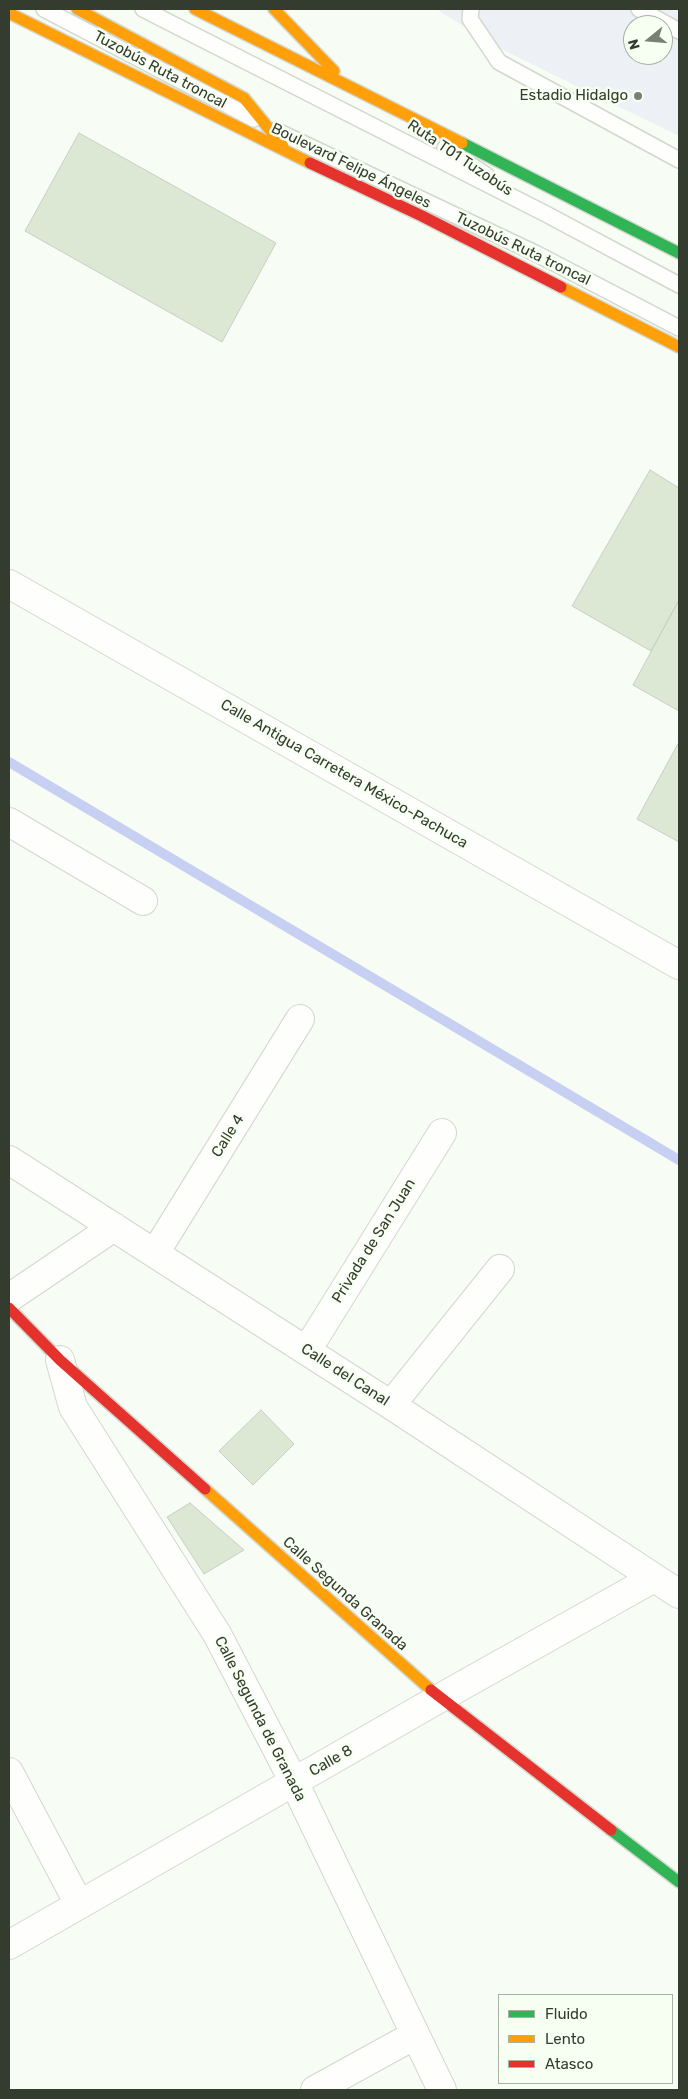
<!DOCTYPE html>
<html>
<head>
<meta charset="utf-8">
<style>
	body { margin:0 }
	#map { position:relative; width:688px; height:2099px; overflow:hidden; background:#f7fcf4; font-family:Rubik,sans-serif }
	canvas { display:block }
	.frame { position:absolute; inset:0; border:10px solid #343c2f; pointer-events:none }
	.legend { position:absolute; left:498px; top:1994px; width:175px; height:90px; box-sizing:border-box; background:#f6fff1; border:1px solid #a8b1a3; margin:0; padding:6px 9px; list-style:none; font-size:15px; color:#343c2f }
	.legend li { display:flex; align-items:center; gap:10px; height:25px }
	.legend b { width:25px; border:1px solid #a8b1a3 }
	.north { position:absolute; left:623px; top:15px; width:50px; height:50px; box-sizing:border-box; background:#f6fff1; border:1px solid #a8b1a3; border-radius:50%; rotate:253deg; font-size:14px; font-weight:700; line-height:20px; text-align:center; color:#343c2f }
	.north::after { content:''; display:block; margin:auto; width:18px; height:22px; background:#787f74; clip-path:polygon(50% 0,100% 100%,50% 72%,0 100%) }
</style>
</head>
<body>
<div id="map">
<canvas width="688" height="2099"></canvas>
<div class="frame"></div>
<ul class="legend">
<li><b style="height:6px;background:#30b455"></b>Fluido</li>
<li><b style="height:6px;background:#ff9f0a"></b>Lento</li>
<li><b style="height:6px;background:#e5322d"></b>Atasco</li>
</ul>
<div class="north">N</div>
</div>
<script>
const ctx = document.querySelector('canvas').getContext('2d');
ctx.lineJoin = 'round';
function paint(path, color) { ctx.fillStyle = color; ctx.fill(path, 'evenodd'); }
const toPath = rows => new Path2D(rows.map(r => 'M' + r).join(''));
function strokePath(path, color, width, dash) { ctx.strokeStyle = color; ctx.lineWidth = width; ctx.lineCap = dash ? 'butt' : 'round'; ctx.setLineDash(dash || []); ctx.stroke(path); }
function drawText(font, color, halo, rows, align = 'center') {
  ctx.font = font + ' Rubik,sans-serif'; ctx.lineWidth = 5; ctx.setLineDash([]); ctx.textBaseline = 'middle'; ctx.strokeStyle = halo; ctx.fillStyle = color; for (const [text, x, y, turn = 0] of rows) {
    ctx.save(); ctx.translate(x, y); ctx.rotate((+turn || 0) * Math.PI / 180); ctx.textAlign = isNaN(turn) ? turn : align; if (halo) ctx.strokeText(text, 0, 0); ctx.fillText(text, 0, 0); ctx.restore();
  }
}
const green = toPath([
	[436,9,679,9,679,136,497,47],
	[633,25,663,25,663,55,633,55]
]);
const stream = toPath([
	[9,762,679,1160]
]);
const building = toPath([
	[79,133,276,243,222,342,25,231,79,133],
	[650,470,679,488,679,600,651,651,572,606,650,470],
	[679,600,679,711,633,685,679,600],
	[679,742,679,842,637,819,679,742],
	[261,1410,294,1444,253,1485,219,1451,261,1410],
	[190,1503,244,1550,204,1574,167,1517,190,1503]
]);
const lane = toPath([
	[44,9,254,119],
	[143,9,546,214,679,285],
	[471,9,470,19,499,62,679,160],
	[639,9,679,31],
	[277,131,537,254,679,328],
	[445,148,486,175]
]);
const street = toPath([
	[9,584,679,965],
	[9,822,143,901],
	[9,1160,391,1405,679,1594],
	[155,1253,300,1019],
	[9,1298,114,1227],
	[307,1350,442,1133],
	[60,1360,73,1407,217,1634,294,1782,442,2090],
	[391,1405,500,1269],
	[9,1772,79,1904],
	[9,1945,440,1698,654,1578],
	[315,2090,415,2035]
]);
const fast = toPath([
	[462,143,679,253],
	[611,1830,679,1882]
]);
const slow = toPath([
	[77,9,244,98,283,146],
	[195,9,462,143],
	[274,9,334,71],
	[9,13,310,163],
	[561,287,679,347],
	[205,1489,431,1690]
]);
const jam = toPath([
	[310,163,422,216,561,287],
	[9,1308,60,1360,205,1489],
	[431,1690,611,1830]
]);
const markers = [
	[638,96,5,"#787f74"]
];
const streetNames = [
	["Tuzobús Ruta troncal",160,70,28],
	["Ruta T01 Tuzobús",460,158,34],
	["Boulevard Felipe Ángeles",351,166,26],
	["Tuzobús Ruta troncal",523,249,26],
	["Calle Antigua Carretera México-Pachuca",344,774,30],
	["Calle 4",228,1136,-58],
	["Privada de San Juan",374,1241,-58],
	["Calle del Canal",345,1375,33],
	["Calle Segunda Granada",345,1594,42],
	["Calle Segunda de Granada",260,1719,63],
	["Calle 8",331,1761,-30]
];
const poiNames = [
	["Estadio Hidalgo",628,96]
];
paint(green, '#edf0f5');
strokePath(stream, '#c7d0f3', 10);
paint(building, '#dce8d3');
strokePath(building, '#c8cec5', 1);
strokePath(lane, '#d2d8ce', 18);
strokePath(street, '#d2d8ce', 30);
strokePath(fast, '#d2d8ce', 14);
strokePath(slow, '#d2d8ce', 14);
strokePath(jam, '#d2d8ce', 14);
strokePath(lane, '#fefffd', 15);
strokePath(street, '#fefffd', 28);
strokePath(fast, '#30b455', 11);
strokePath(slow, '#ff9f0a', 11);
strokePath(jam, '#e5322d', 11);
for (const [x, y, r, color] of markers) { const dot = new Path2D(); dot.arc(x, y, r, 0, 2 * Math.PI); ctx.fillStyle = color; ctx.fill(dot); strokePath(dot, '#f6fff1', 2); }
drawText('15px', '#343c2f', '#f6fff1', streetNames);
drawText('15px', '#343c2f', '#f6fff1', poiNames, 'right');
</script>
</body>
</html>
